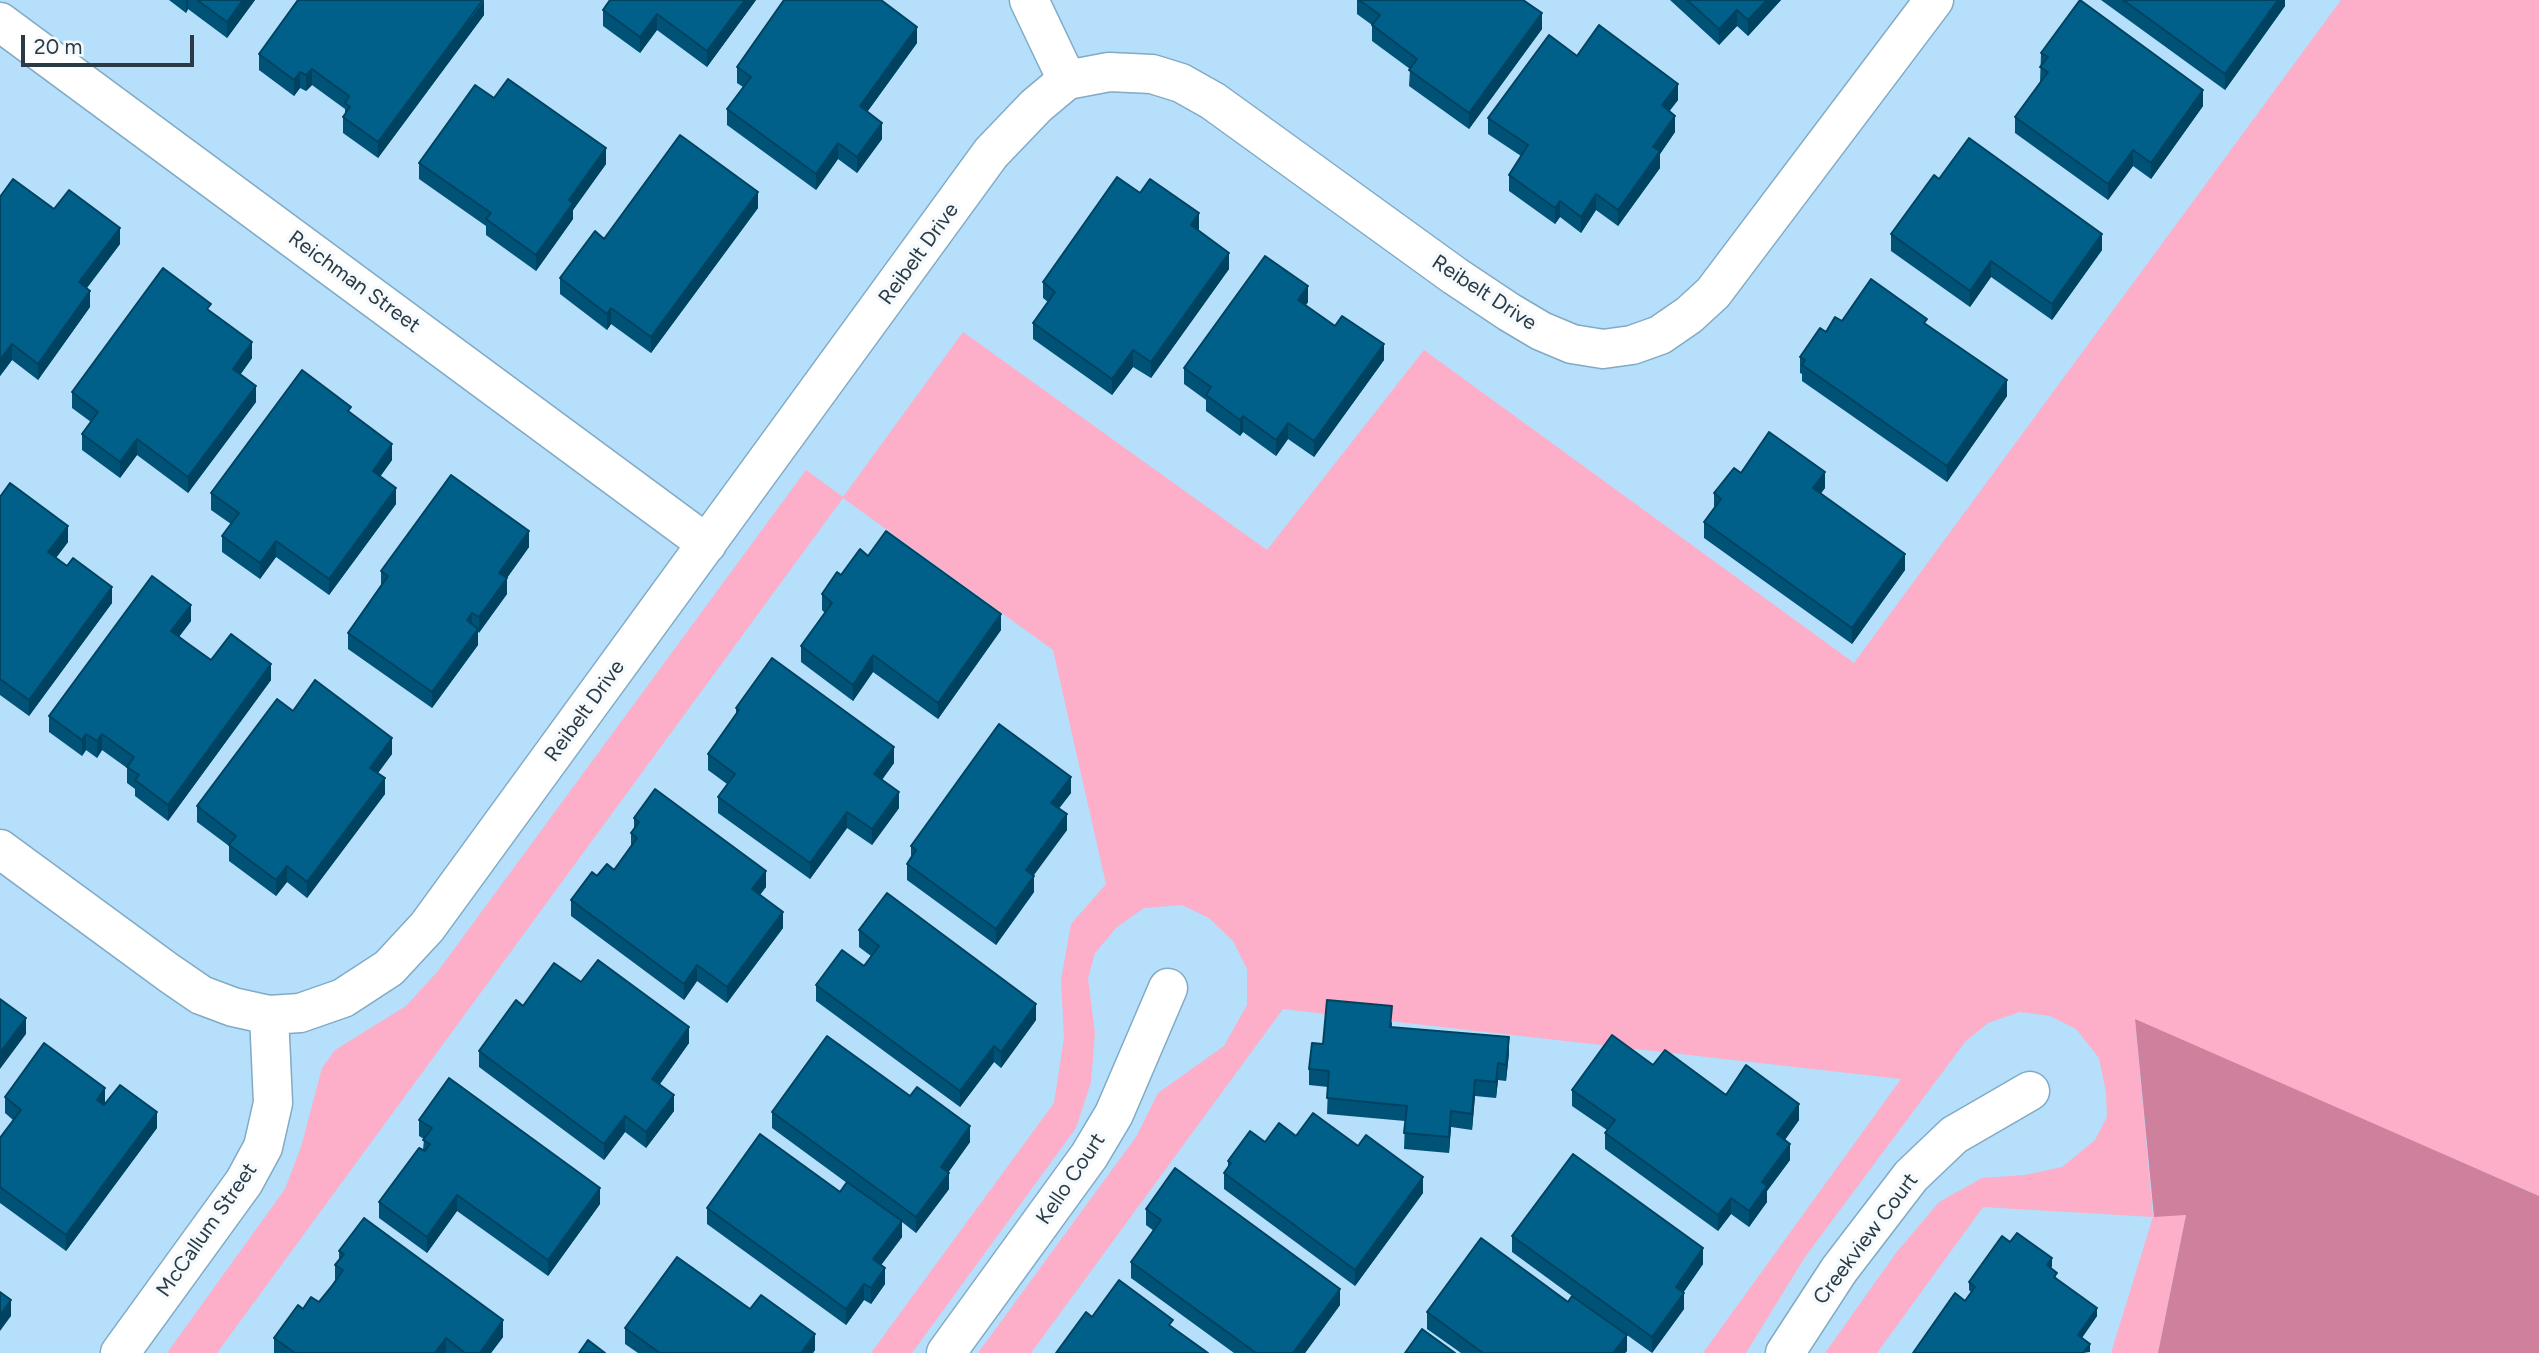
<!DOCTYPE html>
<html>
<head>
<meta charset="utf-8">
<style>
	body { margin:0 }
	#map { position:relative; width:2539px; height:1353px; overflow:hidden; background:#b5dffb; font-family:Figtree,sans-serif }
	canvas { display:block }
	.scale { position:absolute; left:21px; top:35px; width:173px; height:32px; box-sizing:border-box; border:4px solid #2a3b46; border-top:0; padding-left:9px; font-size:21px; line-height:24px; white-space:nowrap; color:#2a3b46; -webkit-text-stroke:5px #f6fafd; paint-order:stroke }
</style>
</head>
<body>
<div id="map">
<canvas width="2539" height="1353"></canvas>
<div class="scale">20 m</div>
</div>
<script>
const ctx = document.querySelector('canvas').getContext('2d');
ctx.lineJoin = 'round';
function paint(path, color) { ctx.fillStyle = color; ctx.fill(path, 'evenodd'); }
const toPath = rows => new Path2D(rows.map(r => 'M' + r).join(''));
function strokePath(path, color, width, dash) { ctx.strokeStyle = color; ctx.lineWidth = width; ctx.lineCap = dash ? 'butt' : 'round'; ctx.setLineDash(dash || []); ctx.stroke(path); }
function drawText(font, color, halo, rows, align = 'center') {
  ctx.font = font + ' Figtree,sans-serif'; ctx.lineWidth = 7; ctx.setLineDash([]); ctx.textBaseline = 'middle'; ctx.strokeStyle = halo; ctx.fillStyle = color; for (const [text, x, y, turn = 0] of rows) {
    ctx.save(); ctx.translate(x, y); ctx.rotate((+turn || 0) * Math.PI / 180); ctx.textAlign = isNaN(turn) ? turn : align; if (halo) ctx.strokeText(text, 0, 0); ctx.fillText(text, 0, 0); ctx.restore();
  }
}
const green = toPath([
	[2341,0,2539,0,2539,1196,2135,1020,2153,1216,2186,1215,2158,1353,2111,1353,2153,1217,1983,1207,1877,1353,1825,1353,1896,1253,1939,1202,1982,1178,2025,1175,2062,1167,2095,1140,2107,1117,2106,1092,2099,1058,2076,1029,2050,1016,2020,1012,1988,1023,1965,1042,1805,1257,1746,1353,1703,1353,1901,1079,1283,1009,1031,1353,978,1353,1136,1137,1158,1093,1224,1046,1247,1005,1247,969,1233,941,1209,918,1182,905,1144,908,1117,927,1095,953,1088,978,1095,1033,1091,1082,1076,1128,912,1353,871,1353,1054,1103,1064,1038,1061,980,1071,924,1106,884,1053,650,843,498,217,1353,167,1353,285,1189,301,1147,322,1068,335,1050,406,1006,438,971,806,470,843,497,963,332,1267,550,1424,350,1854,663]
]);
const forest = toPath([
	[2135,1019,2539,1196,2539,1353,2158,1353,2186,1215,2154,1217]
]);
const minor = toPath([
	[1029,0,1067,80],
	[0,22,707,544],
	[0,849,169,973,201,995,233,1007,269,1015,300,1013,343,998,389,968,427,927,991,153,1036,106,1067,80,1109,72,1152,74,1181,83,1213,101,1455,276,1509,312,1541,331,1572,344,1603,349,1632,345,1660,335,1689,315,1713,293,1934,0],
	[120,1353,244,1182,263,1147,273,1103,269,1015],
	[946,1353,1089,1156,1114,1114,1168,988],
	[1785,1353,1839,1270,1911,1176,1954,1135,2030,1091]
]);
const wall = toPath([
	[169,0,255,0,227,38,188,9,186,13],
	[756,0,707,67,657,30,640,53,603,26,603,10],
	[1357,0,1523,0,1542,29,1469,129,1409,86,1410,69,1372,41,1372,25,1357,14],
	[1670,0,1781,0,1748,36,1737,26,1719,45],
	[2101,0,2285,0,2285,6,2225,90],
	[484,15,378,158,343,133,343,117,345,114,345,109,312,85,306,91,300,88,294,96,259,70,259,54],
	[917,43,867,112,882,139,857,173,838,159,816,190,727,125,727,109,743,87,737,83,737,67],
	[2041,53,2203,106,2151,179,2133,166,2108,200,2015,133,2015,117,2040,82],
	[1577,56,1678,100,1669,111,1675,132,1660,154,1660,168,1618,226,1596,210,1581,233,1560,217,1555,224,1509,191,1509,175,1521,156,1488,134,1488,118],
	[494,98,606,164,573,210,573,219,536,271,486,235,486,226,419,179,419,163],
	[1939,179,2102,250,2052,320,1991,277,1970,307,1891,251,1891,234],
	[1140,193,1199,229,1198,230,1229,269,1151,378,1133,367,1112,395,1033,339,1033,323,1048,302,1043,298,1043,282],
	[0,197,54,209,120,244,87,288,90,307,38,380,12,360,0,376],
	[758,208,651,353,611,324,607,330,560,294,560,278,604,239],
	[1308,302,1306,305,1384,360,1314,457,1288,439,1276,456,1243,432,1240,436,1206,411,1206,400,1184,384,1184,368],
	[211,312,252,358,240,375,256,402,188,493,137,455,120,478,82,450,82,434,91,422,72,408,72,392],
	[1842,321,1927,325,2007,396,1947,482,1802,381,1802,374,1800,373,1800,357,1826,332],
	[351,413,392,460,380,476,396,504,329,595,276,557,260,579,222,552,222,536,231,524,211,510,211,493],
	[1741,473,1825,488,1821,493,1905,570,1852,644,1704,538,1704,522,1714,508,1714,493],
	[0,497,68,542,56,558,112,603,29,716,0,695],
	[529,547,507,578,507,594,478,633,478,645,432,708,348,649,348,633,381,585,381,571],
	[868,556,1001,630,938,719,873,672,853,701,801,662,801,646,825,613,822,610,822,594,841,575],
	[191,621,179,637,211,660,271,680,168,821,135,796,135,789,127,783,127,768,102,750,97,758,86,750,82,756,49,732,49,716],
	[736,708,894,763,882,780,899,808,872,845,847,828,810,879,718,813,718,797,727,784,708,770,708,754,736,715],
	[293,711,392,754,378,773,385,794,307,898,287,882,276,896,229,861,229,846,197,822,197,806],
	[1071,793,1059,808,1067,830,1033,875,1034,892,996,945,907,880,907,864,911,858,911,846],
	[634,818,766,887,760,895,783,928,727,1003,697,981,684,1000,571,916,571,900,597,876,614,870,631,847,631,833,634,830],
	[859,930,1036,1020,1001,1068,994,1062,960,1107,816,1001,816,985,864,966,871,956,859,947],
	[581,982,689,1043,660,1084,674,1111,646,1148,625,1132,604,1160,479,1067,479,1051,523,1006],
	[1392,1022,1392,1027,1509,1053,1506,1081,1498,1080,1496,1098,1475,1096,1472,1130,1451,1127,1449,1153,1404,1149,1405,1121,1327,1114,1328,1087,1309,1085,1309,1069,1323,1044],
	[1653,1065,1726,1095,1799,1120,1785,1140,1790,1160,1767,1191,1767,1202,1749,1227,1731,1214,1718,1231,1605,1149,1605,1133,1607,1130,1572,1106,1572,1090],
	[5,1097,105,1104,157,1128,66,1251,0,1203,0,1138,13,1120,5,1113],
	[772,1112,970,1142,948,1172,949,1189,916,1233,902,1222,902,1237,881,1265,885,1284,871,1304,864,1300,846,1325,707,1224,707,1208,840,1192,847,1183,772,1128],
	[419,1120,600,1204,548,1276,457,1211,427,1253,379,1218,379,1202,423,1150,424,1139,419,1136],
	[1296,1136,1358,1146,1423,1193,1355,1286,1224,1189,1224,1173,1228,1167,1228,1161,1265,1142],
	[1146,1209,1340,1305,1305,1353,1234,1353,1131,1278,1131,1262,1154,1231,1146,1225],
	[1512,1236,1703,1264,1683,1293,1684,1309,1652,1353,1627,1335,1627,1351,1625,1353,1461,1353,1427,1329,1427,1312,1568,1302,1572,1296,1512,1252],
	[2010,1242,2052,1266,2051,1268,2057,1279,2097,1316,2082,1338,2090,1352,1965,1301,1971,1292,1969,1290,1969,1282],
	[339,1251,503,1337,491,1353,274,1353,274,1338,303,1309,319,1302,335,1281,335,1265,339,1259],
	[750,1309,815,1350,813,1353,638,1353,625,1344,625,1328]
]);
const shadedWall = toPath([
	[186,0,188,0,188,9,186,13],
	[243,0,255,0,227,38,227,22],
	[484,0,484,15,378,158,378,142],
	[745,0,756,0,707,67,707,51],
	[1767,0,1781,0,1748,36,1748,20],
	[2278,0,2285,0,2285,6,2225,90,2225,74],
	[1737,10,1737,26,1719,45,1719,29],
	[1542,13,1542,29,1469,129,1469,113],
	[657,14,657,30,640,53,640,37],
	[917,27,917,43,860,122,860,106],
	[312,69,312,85,306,91,306,75],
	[300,72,300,88,294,96,294,80],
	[1678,84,1678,100,1662,121,1662,105],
	[2203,90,2203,106,2151,179,2151,163],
	[1675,116,1675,132,1660,154,1660,168,1618,226,1618,210,1653,147],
	[882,123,882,139,857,173,857,157],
	[838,143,838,159,816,190,816,174],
	[606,148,606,164,573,210,573,219,536,271,536,255,569,200],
	[2133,150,2133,166,2108,200,2108,184],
	[758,192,758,208,651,353,651,337],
	[1596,194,1596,210,1581,233,1581,217],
	[1560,201,1560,217,1555,224,1555,208],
	[1199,213,1199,229,1191,241,1191,225],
	[120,228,120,244,79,298,79,282],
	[2102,234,2102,250,2052,320,2052,304],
	[1229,253,1229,269,1151,378,1151,362],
	[1991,261,1991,277,1970,307,1970,291],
	[1308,286,1308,302,1298,316,1298,300],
	[90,291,90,307,38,380,38,364],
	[611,308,611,324,607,330,607,314],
	[252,342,252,358,233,385,233,369],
	[12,344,12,360,0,376,0,360],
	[1384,344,1384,360,1314,457,1314,441],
	[1133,350,1133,367,1112,395,1112,379],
	[2007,380,2007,396,1947,482,1947,466],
	[256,386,256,402,188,493,188,477],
	[1243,416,1243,432,1240,436,1240,420],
	[1288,423,1288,439,1276,456,1276,440],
	[137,439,137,455,120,478,120,462],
	[392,444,392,460,373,487,373,471],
	[1825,472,1825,488,1813,504,1813,488],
	[396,488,396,504,329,595,329,579],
	[68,526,68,542,48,568,48,552],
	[529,531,529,547,499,589,499,573],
	[276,541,276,557,260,579,260,563],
	[1905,554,1905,570,1852,644,1852,628],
	[507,578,507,594,479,633,479,617],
	[112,587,112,603,29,716,29,700],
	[191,605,191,621,171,647,171,631],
	[472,613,472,629,467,620],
	[1001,614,1001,630,938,719,938,703],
	[478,629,478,645,432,708,432,692],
	[873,655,873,672,853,701,853,685],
	[271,664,271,680,168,821,168,805],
	[86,734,86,750,82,756,82,740],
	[102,734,102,750,97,758,97,741],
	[392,738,392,754,370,784,370,768],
	[894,747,894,763,874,790,874,774],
	[1071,777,1071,793,1051,819,1051,803],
	[385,778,385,794,307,898,307,882],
	[899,792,899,808,872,845,872,829],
	[847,812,847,828,810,879,810,863],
	[1067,814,1067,830,1026,886,1026,870],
	[287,866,287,882,276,896,276,880],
	[766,871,766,887,752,905,752,889],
	[1034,876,1034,892,996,945,996,929],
	[783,912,783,928,727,1003,727,987],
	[697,965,697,981,684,1000,684,984],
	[1036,1004,1036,1020,1001,1068,1001,1052],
	[26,1018,26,1034,0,1069,0,1053],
	[689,1027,689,1043,652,1095,652,1079],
	[1509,1037,1509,1053,1506,1081,1506,1065],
	[994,1046,994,1062,960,1107,960,1091],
	[1498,1063,1498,1080,1496,1098,1496,1082],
	[1475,1080,1475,1096,1472,1130,1472,1114],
	[105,1088,105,1104,97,1116,97,1100],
	[674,1095,674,1111,646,1148,646,1132],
	[1799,1104,1799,1120,1777,1150,1777,1134],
	[1451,1111,1451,1127,1449,1153,1449,1137],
	[157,1112,157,1128,66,1251,66,1235],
	[625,1116,625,1132,604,1160,604,1144],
	[970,1126,970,1142,941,1183,941,1167],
	[1790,1144,1790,1160,1767,1191,1767,1202,1749,1227,1749,1211,1762,1182],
	[949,1173,949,1189,916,1233,916,1217],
	[1423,1177,1423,1193,1355,1286,1355,1270],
	[600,1188,600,1204,548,1276,548,1260],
	[457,1195,457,1211,427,1253,427,1237],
	[1731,1198,1731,1214,1718,1231,1718,1215],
	[902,1221,902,1237,873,1276,873,1259],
	[1703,1248,1703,1264,1676,1303,1676,1287],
	[2052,1258,2052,1266,2047,1273,2047,1265],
	[885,1268,885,1284,871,1304,871,1288],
	[864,1284,864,1300,846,1325,846,1309],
	[1340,1289,1340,1305,1305,1353,1293,1353],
	[1684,1293,1684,1309,1652,1353,1652,1337],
	[11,1300,11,1316,0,1331,0,1315],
	[2097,1308,2097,1316,2078,1343,2078,1335],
	[503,1320,503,1337,491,1353,480,1353],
	[815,1334,815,1350,813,1353,801,1353],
	[1627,1335,1627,1351,1625,1353,1613,1353],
	[446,1338,446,1353,435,1353],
	[2090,1344,2090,1352,2083,1353]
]);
const building = toPath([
	[197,0,243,0,227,22,197,0],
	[298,0,483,0,378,142,343,117,350,107,345,103,349,96,312,69,306,75,300,72,294,80,259,54,298,0],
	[610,0,745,0,707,51,657,14,640,37,603,10,610,0],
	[784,0,881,0,917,27,860,106,882,123,857,157,838,143,816,174,727,109,751,77,737,67,784,0],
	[1359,0,1523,0,1542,13,1469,113,1409,70,1417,59,1372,25,1380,15,1359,0],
	[1687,0,1767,0,1748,20,1737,10,1719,29,1687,0],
	[2080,0,2203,90,2151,163,2133,150,2108,184,2015,117,2048,72,2040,67,2048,57,2041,53,2080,0],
	[2123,0,2278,0,2225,74,2123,0],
	[1599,25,1678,84,1662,105,1675,116,1653,147,1660,151,1618,210,1596,194,1581,217,1560,201,1555,208,1509,175,1528,145,1488,118,1549,35,1577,56,1599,25],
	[508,79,606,148,569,200,573,203,536,255,486,219,491,213,419,163,475,85,494,98,508,79],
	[680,135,758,192,651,337,611,308,607,314,560,278,595,231,604,239,680,135],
	[1969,138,2102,234,2052,304,1991,261,1970,291,1891,234,1934,175,1939,179,1969,138],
	[1117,177,1140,193,1150,179,1199,213,1191,225,1229,253,1151,362,1133,350,1112,379,1033,323,1055,292,1043,282,1117,177],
	[13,179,54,209,69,190,120,228,79,282,90,291,38,364,12,344,0,360,0,197,13,179],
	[1265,256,1308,286,1298,300,1335,326,1342,316,1384,344,1314,441,1288,423,1276,440,1243,416,1240,420,1206,395,1211,387,1184,368,1265,256],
	[163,268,211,304,207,309,252,342,233,369,256,386,188,477,137,439,120,462,82,434,98,412,72,392,163,268],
	[1871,279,1927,319,1924,323,2007,380,1947,466,1802,365,1805,360,1800,357,1820,328,1826,332,1835,317,1842,321,1871,279],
	[302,370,351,407,348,411,392,444,373,471,396,488,329,579,276,541,260,563,222,536,239,513,211,493,302,370],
	[1769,432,1825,472,1813,488,1905,554,1852,628,1704,522,1721,499,1714,493,1734,468,1741,473,1769,432],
	[451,475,529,531,499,573,507,578,479,617,472,613,467,620,478,629,432,692,348,633,388,576,381,571,451,475],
	[10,483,68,526,48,552,67,566,73,558,112,587,29,700,0,679,0,497,10,483],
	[886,531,1001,614,938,703,873,655,853,685,801,646,832,603,822,594,837,572,841,575,860,549,868,556,886,531],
	[152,576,191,605,171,631,190,645,211,660,231,634,271,664,168,805,135,780,139,775,127,767,134,757,102,734,97,741,86,734,82,740,49,716,152,576],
	[772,658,894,747,874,774,899,792,872,829,847,812,810,863,718,797,735,774,708,754,739,710,736,708,772,658],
	[315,680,392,738,370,768,385,778,307,882,287,866,276,880,229,845,236,836,197,806,277,699,293,711,315,680],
	[999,724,1071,777,1051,803,1067,814,1026,870,1034,876,996,929,907,864,916,850,911,846,999,724],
	[655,789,766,871,752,889,783,912,727,987,697,965,684,984,571,900,592,872,597,876,607,864,614,870,637,838,631,833,639,822,634,818,655,789],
	[887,893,1036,1004,1001,1052,994,1046,960,1091,816,985,842,950,864,966,879,946,859,930,887,893],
	[598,960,689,1027,652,1079,674,1095,646,1132,625,1116,604,1144,479,1051,516,1000,523,1006,554,963,581,982,598,960],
	[0,999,26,1018,0,1053,0,999],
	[1327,1000,1392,1006,1390,1027,1509,1037,1506,1065,1498,1063,1496,1082,1475,1080,1472,1114,1451,1111,1449,1137,1404,1133,1407,1106,1327,1098,1329,1071,1309,1069,1312,1043,1323,1044,1327,1000],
	[1612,1035,1653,1065,1665,1050,1726,1095,1746,1065,1799,1104,1777,1134,1790,1144,1762,1182,1767,1186,1749,1211,1731,1198,1718,1215,1605,1133,1615,1120,1572,1090,1612,1035],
	[827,1036,910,1096,917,1087,970,1126,941,1167,949,1173,916,1217,772,1112,827,1036],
	[44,1043,105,1088,97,1100,104,1105,120,1085,157,1112,66,1235,0,1187,0,1138,21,1110,5,1097,44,1043],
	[449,1078,600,1188,548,1260,457,1195,427,1237,379,1202,419,1148,425,1151,430,1144,423,1140,432,1128,419,1120,449,1078],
	[1313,1113,1358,1146,1366,1135,1423,1177,1355,1270,1224,1173,1231,1163,1228,1161,1250,1131,1265,1142,1279,1123,1296,1136,1313,1113],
	[760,1134,840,1192,847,1182,902,1221,873,1259,885,1268,871,1288,864,1284,846,1309,707,1208,760,1134],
	[1573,1154,1703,1248,1676,1287,1684,1293,1652,1337,1512,1236,1573,1154],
	[1175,1168,1340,1289,1293,1353,1256,1353,1131,1262,1161,1220,1146,1209,1175,1168],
	[364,1218,503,1320,480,1353,465,1353,446,1338,435,1353,295,1353,274,1338,298,1305,303,1309,311,1297,319,1302,332,1286,343,1270,335,1265,344,1254,339,1251,364,1218],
	[2017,1233,2052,1258,2047,1265,2057,1273,2054,1277,2097,1308,2078,1335,2090,1344,2083,1353,1913,1353,1955,1293,1965,1301,1975,1287,1969,1282,2002,1236,2010,1242,2017,1233],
	[1481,1238,1568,1302,1572,1296,1627,1335,1613,1353,1483,1353,1427,1312,1481,1238],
	[677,1257,750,1309,761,1295,815,1334,801,1353,660,1353,625,1328,677,1257],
	[1119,1280,1173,1320,1169,1325,1208,1353,1056,1353,1086,1312,1092,1317,1119,1280],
	[0,1292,11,1300,0,1315,0,1292],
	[1422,1329,1455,1353,1405,1353,1422,1329],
	[588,1340,605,1353,579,1353,588,1340]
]);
const streetNames = [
	["Reibelt Drive",919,254,-54],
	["Reichman Street",354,282,36],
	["Reibelt Drive",1484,293,33],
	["Reibelt Drive",585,711,-54],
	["Kello Court",1071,1179,-56],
	["McCallum Street",207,1230,-55],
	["Creekview Court",1866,1239,-53]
];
paint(green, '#fdaec9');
paint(forest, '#ce809c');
strokePath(minor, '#81aac4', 41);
strokePath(minor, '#fff', 38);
paint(wall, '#005377');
paint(shadedWall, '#004361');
paint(building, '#00608a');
strokePath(building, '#004361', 2);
drawText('21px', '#2a3b46', '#f6fafd', streetNames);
</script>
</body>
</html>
